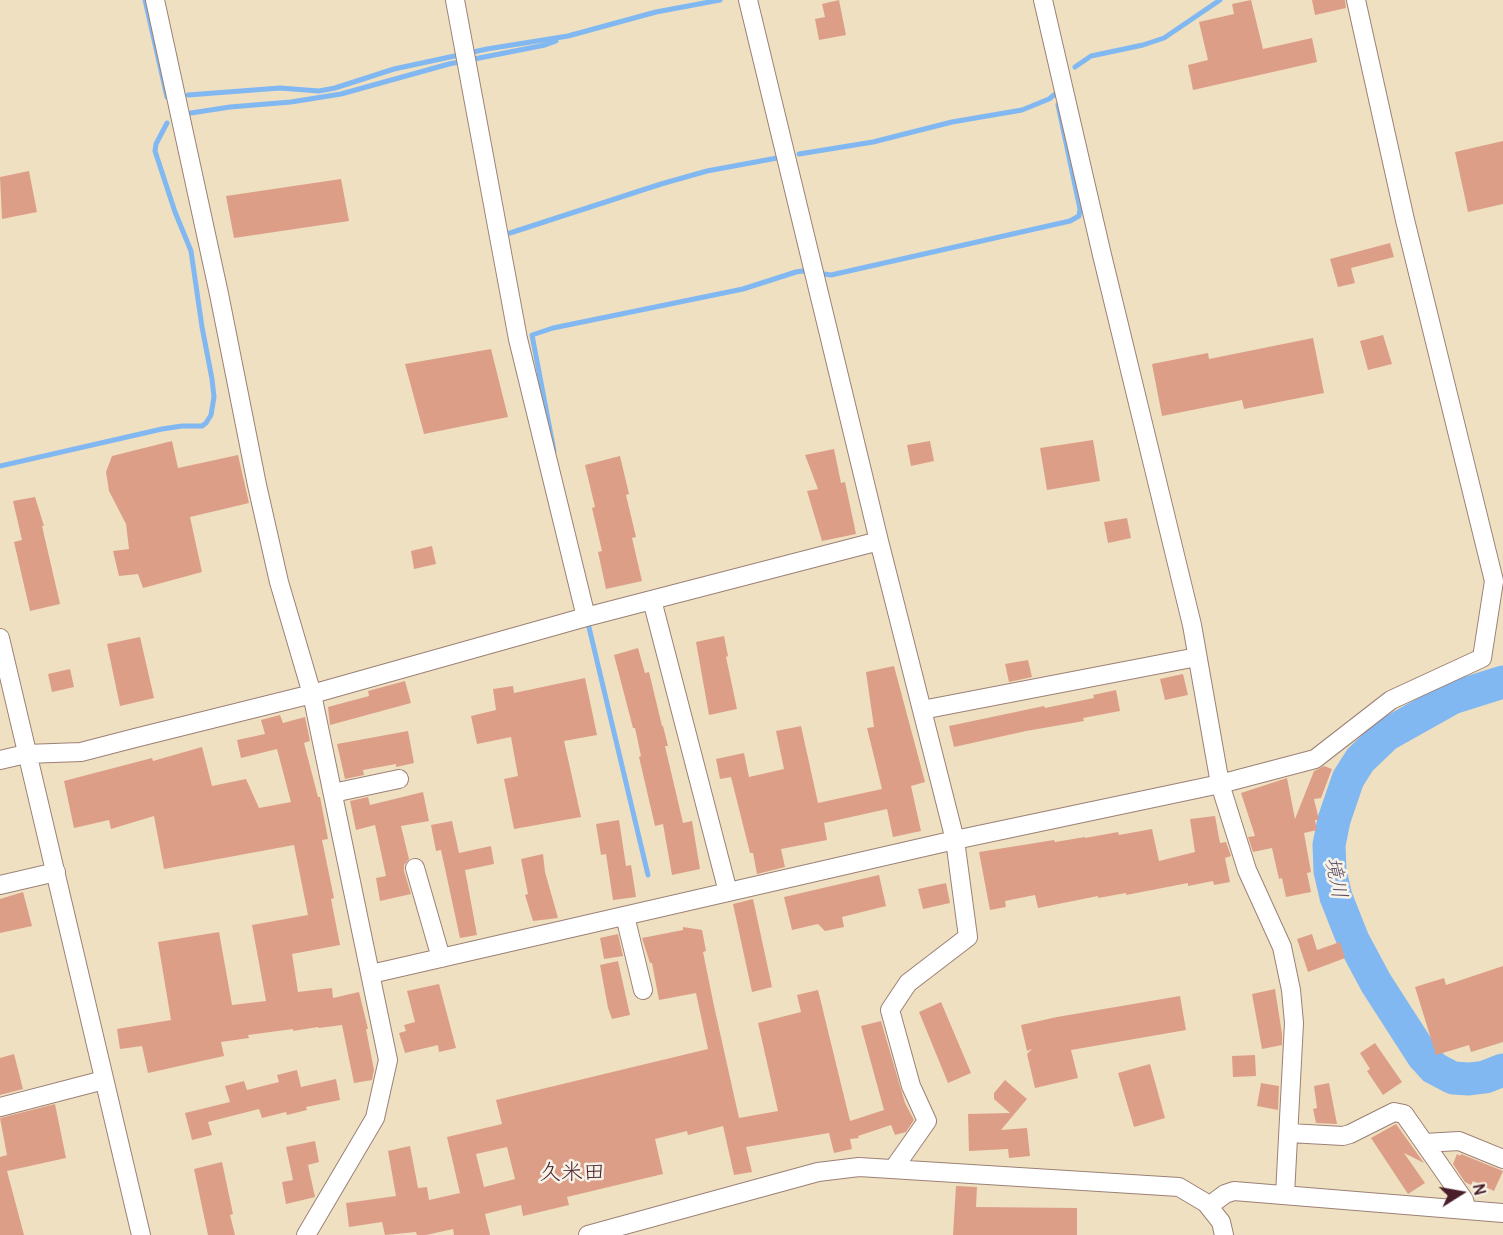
<!DOCTYPE html>
<html>
<head>
<meta charset="utf-8">
<style>
	body { margin:0 }
	#map { position:relative; width:1503px; height:1235px; overflow:hidden; background:#efe0c1; font-family:Pangolin,sans-serif }
	canvas { display:block }
	.north { position:absolute; left:1431px; top:1163px; width:60px; height:60px; -webkit-text-stroke:4px #f7f3e8; paint-order:stroke; rotate:79deg; font-size:16px; font-weight:700; line-height:24px; text-align:center; color:#4a1f2b }
	.north::after { content:''; display:block; margin:auto; width:21px; height:27px; background:#4a1f2b; clip-path:polygon(50% 0,100% 100%,50% 72%,0 100%) }
</style>
</head>
<body>
<div id="map">
<canvas width="1503" height="1235"></canvas>
<div class="north">N</div>
</div>
<script>
const ctx = document.querySelector('canvas').getContext('2d');
ctx.lineJoin = 'round';
const toPath = rows => new Path2D(rows.map(r => 'M' + r).join(''));
function strokePath(path, color, width, dash) { ctx.strokeStyle = color; ctx.lineWidth = width; ctx.lineCap = dash ? 'butt' : 'round'; ctx.setLineDash(dash || []); ctx.stroke(path); }
function paint(path, color) { ctx.fillStyle = color; ctx.fill(path, 'evenodd'); }
function drawText(font, color, halo, rows, align = 'center') {
  ctx.font = font + ' Pangolin,"Klee One",sans-serif'; ctx.lineWidth = 5; ctx.setLineDash([]); ctx.textBaseline = 'middle'; ctx.strokeStyle = halo; ctx.fillStyle = color; for (const [text, x, y, turn = 0] of rows) {
    ctx.save(); ctx.translate(x, y); ctx.rotate((+turn || 0) * Math.PI / 180); ctx.textAlign = isNaN(turn) ? turn : align; if (halo) ctx.strokeText(text, 0, 0); ctx.fillText(text, 0, 0); ctx.restore();
  }
}
const stream = toPath([
	[145,0,167,97],
	[1075,67,1091,56,1143,45,1164,38,1220,0],
	[188,95,280,88,319,91,335,88,394,69,487,49,568,36,656,12,720,0],
	[191,113,230,107,291,102,341,94,449,64,545,45,556,41],
	[799,154,873,142,952,122,1022,110,1049,99,1059,91],
	[510,233,661,184,707,171,777,158],
	[554,451,532,335,553,328,743,289,796,272,802,271,831,275,1070,221,1079,216,1080,209,1058,105],
	[0,466,162,429,182,426,202,426,206,423,211,415,214,397,212,379,202,327,191,251,175,212,155,151,156,144,167,123],
	[587,619,648,875]
]);
const river = toPath([
	[1503,682,1452,698,1386,735,1360,760,1348,779,1334,820,1329,845,1330,871,1336,897,1353,940,1376,983,1423,1056,1434,1068,1453,1078,1469,1079,1485,1077,1503,1070]
]);
const building = toPath([
	[839,0,846,35,819,40,815,19,825,17,822,4],
	[1251,0,1263,49,1312,38,1317,62,1193,90,1188,65,1208,60,1199,22,1234,14,1232,4],
	[1312,0,1345,0,1346,8,1315,15],
	[1503,141,1503,204,1468,212,1455,152],
	[29,171,37,212,2,219,0,177],
	[341,179,349,221,234,238,226,196],
	[1390,243,1394,257,1351,268,1355,283,1338,287,1330,259],
	[1383,335,1392,364,1368,370,1360,341],
	[1313,338,1324,393,1244,409,1242,400,1162,416,1152,364,1208,353,1209,359],
	[491,349,508,417,424,434,405,364],
	[1093,440,1100,481,1047,490,1040,448],
	[172,441,178,468,238,455,249,503,190,517,202,572,143,588,138,574,119,576,113,551,129,549,126,524,109,491,106,472,112,456],
	[930,441,934,461,911,466,907,445],
	[834,449,841,483,845,482,856,534,822,541,807,491,818,489,805,455],
	[620,456,629,494,626,495,636,537,632,538,642,581,606,589,598,552,602,551,592,508,595,507,585,465],
	[35,497,44,526,42,526,60,604,30,611,14,542,22,540,13,501],
	[1127,518,1131,538,1108,543,1104,522],
	[432,546,436,564,414,569,411,551],
	[724,636,728,656,726,657,737,709,709,715,696,642],
	[140,637,154,698,120,706,107,644],
	[638,648,645,673,649,672,662,726,663,726,668,746,665,746,683,823,692,821,700,869,672,875,663,824,655,826,639,757,641,756,635,728,633,728,614,655],
	[1028,660,1032,677,1009,682,1005,664],
	[894,666,925,782,911,786,921,831,893,837,887,809,824,823,827,840,781,849,785,867,757,874,753,853,750,853,731,777,720,779,716,759,744,753,749,777,784,769,776,731,801,726,818,803,882,789,867,728,874,727,866,672],
	[70,669,74,687,52,692,48,674],
	[1183,674,1188,695,1165,700,1160,679],
	[585,678,597,735,564,741,581,817,514,829,504,779,518,776,511,737,477,744,471,716,496,710,493,689,513,686,514,693],
	[405,681,411,703,330,725,328,707,369,696,368,691],
	[1116,690,1120,711,1083,718,1084,721,1026,731,954,747,949,726,1044,706,1045,708,1094,698,1093,695],
	[280,715,283,723,305,717,310,741,304,743,318,797,320,797,328,839,322,840,334,898,331,899,340,945,292,954,298,992,332,988,333,998,359,992,368,1029,366,1029,374,1070,372,1080,354,1083,342,1025,319,1028,318,1027,293,1031,293,1029,248,1035,249,1038,221,1042,224,1056,148,1073,142,1046,120,1049,117,1029,171,1020,158,942,219,932,232,1005,266,1001,252,925,308,915,294,845,164,869,154,816,111,829,109,820,74,828,64,781,152,758,153,761,202,747,212,786,246,779,259,808,291,802,277,749,241,758,237,740,265,734,261,720],
	[408,731,414,763,396,767,396,764,363,770,364,775,345,779,337,744],
	[1324,766,1332,769,1321,798,1314,799,1319,820,1315,820,1317,830,1304,833,1311,872,1307,873,1311,892,1286,897,1282,878,1279,879,1272,848,1253,852,1248,837,1255,836,1241,793,1287,778,1295,819,1314,771],
	[423,792,429,821,401,826,409,859,404,865,404,871,411,894,380,901,376,878,386,876,375,825,356,830,350,801,368,797,370,805],
	[1215,816,1220,843,1226,842,1231,856,1225,858,1230,882,1214,885,1213,881,1188,886,1188,883,1126,895,1126,893,1098,898,1098,896,1038,908,1035,895,1005,901,1006,907,990,910,979,852,1054,840,1055,842,1085,837,1085,838,1118,832,1119,835,1152,829,1159,861,1195,852,1190,819],
	[619,820,626,866,631,865,636,897,613,900,606,854,601,855,596,824],
	[452,821,459,853,491,846,494,864,465,870,477,935,460,938,441,850,436,851,431,825],
	[543,854,545,872,558,918,533,921,525,895,528,894,521,859],
	[879,875,886,906,842,917,844,927,825,931,818,924,792,930,784,897],
	[946,883,950,903,923,909,918,889],
	[23,892,32,926,0,933,0,899],
	[753,899,772,987,752,992,733,904],
	[683,927,702,930,706,951,703,952,714,1006,739,1118,778,1111,758,1023,801,1012,797,995,818,990,850,1121,884,1110,861,1026,881,1021,905,1103,914,1120,906,1132,895,1135,891,1125,858,1136,859,1138,850,1139,852,1149,834,1153,829,1133,746,1147,752,1172,734,1175,723,1126,688,1135,687,1131,655,1139,663,1174,567,1197,569,1205,523,1216,521,1205,485,1214,490,1235,454,1235,453,1229,426,1235,417,1235,416,1232,385,1235,382,1222,349,1227,346,1203,396,1196,388,1151,410,1146,418,1188,427,1187,429,1200,460,1193,447,1137,502,1124,496,1100,708,1049,696,993,659,1000,652,963,650,963,642,938,683,930],
	[507,1147,515,1179,484,1187,476,1154],
	[618,934,623,956,604,959,600,938],
	[1312,934,1317,950,1340,942,1345,958,1308,972,1297,939],
	[618,961,630,1015,612,1019,608,1008,600,965],
	[1503,966,1503,1042,1471,1052,1469,1045,1436,1055,1415,987,1444,978,1446,985],
	[439,984,456,1048,439,1052,438,1045,405,1053,399,1033,406,1031,404,1025,415,1022,407,991],
	[1275,989,1282,1034,1282,1045,1262,1049,1252,994],
	[1180,996,1186,1030,1071,1050,1078,1078,1035,1088,1027,1054,1032,1049,1027,1051,1021,1025,1057,1017],
	[941,1002,971,1073,948,1083,919,1012],
	[1375,1043,1402,1082,1383,1095,1367,1071,1370,1069,1360,1053],
	[14,1054,23,1089,0,1095,0,1058],
	[1255,1055,1256,1076,1233,1077,1232,1056],
	[1150,1064,1165,1118,1134,1127,1118,1073],
	[297,1070,301,1087,336,1079,340,1100,306,1107,307,1110,287,1115,286,1112,262,1118,259,1109,208,1122,212,1135,192,1140,185,1113,230,1102,225,1086,244,1081,247,1090,279,1082,277,1075],
	[1005,1080,1027,1099,1001,1130,1027,1128,1030,1156,1009,1158,1008,1149,969,1151,968,1114,1010,1113,994,1099,994,1093],
	[1261,1083,1279,1086,1278,1110,1257,1106],
	[1329,1083,1337,1124,1316,1123,1313,1109,1317,1108,1314,1086],
	[55,1104,66,1158,7,1171,24,1235,0,1235,0,1157,7,1155,0,1118],
	[1396,1124,1424,1163,1404,1153,1425,1183,1408,1194,1371,1138],
	[315,1141,319,1162,308,1165,315,1197,286,1204,282,1182,293,1180,286,1147],
	[1457,1154,1460,1156,1461,1154,1503,1171,1494,1191,1473,1181,1471,1185,1465,1182,1453,1164],
	[222,1162,233,1214,230,1215,235,1235,208,1235,194,1169],
	[956,1186,977,1187,976,1207,1077,1208,1077,1235,953,1235]
]);
const minor = toPath([
	[155,0,219,294,257,485,279,582,312,694,388,1060,375,1118,306,1235],
	[455,0,518,339,586,617],
	[748,0,879,541,955,840,968,937,908,983,890,1010,911,1086,927,1121,894,1168],
	[1043,0,1102,255,1192,625,1220,784,1247,870,1282,947,1291,990,1294,1023,1285,1195],
	[652,600,728,892],
	[0,638,141,1235],
	[922,710,1197,657],
	[0,760,26,754,81,752,135,738,312,694,586,617,879,541],
	[333,793,399,779],
	[415,868,441,958],
	[0,885,56,872],
	[625,916,643,990],
	[371,974,955,840,1220,784,1315,759,1391,700,1482,658,1494,581,1405,220,1356,0],
	[0,1107,104,1080],
	[1289,1133,1343,1136,1350,1134,1394,1112,1404,1114,1464,1200,1467,1210],
	[1424,1143,1459,1141,1503,1159],
	[1209,1206,1225,1194,1234,1191,1503,1213],
	[588,1235,818,1172,859,1167,1179,1187,1206,1203,1221,1222,1224,1235]
]);
const waterNames = [
	["境川",1335,878,79]
];
const quarterNames = [
	["久米田",572,1173]
];
strokePath(stream, '#82b8f1', 5);
strokePath(river, '#82b8f1', 33);
paint(building, '#dd9e88');
strokePath(minor, '#9c8076', 20);
strokePath(minor, '#fff', 18);
drawText('italic 21px', '#5b4d66', '#f7f3e8', waterNames);
drawText('22px', '#4a1f2b', '#f7f3e8', quarterNames);
</script>
</body>
</html>
